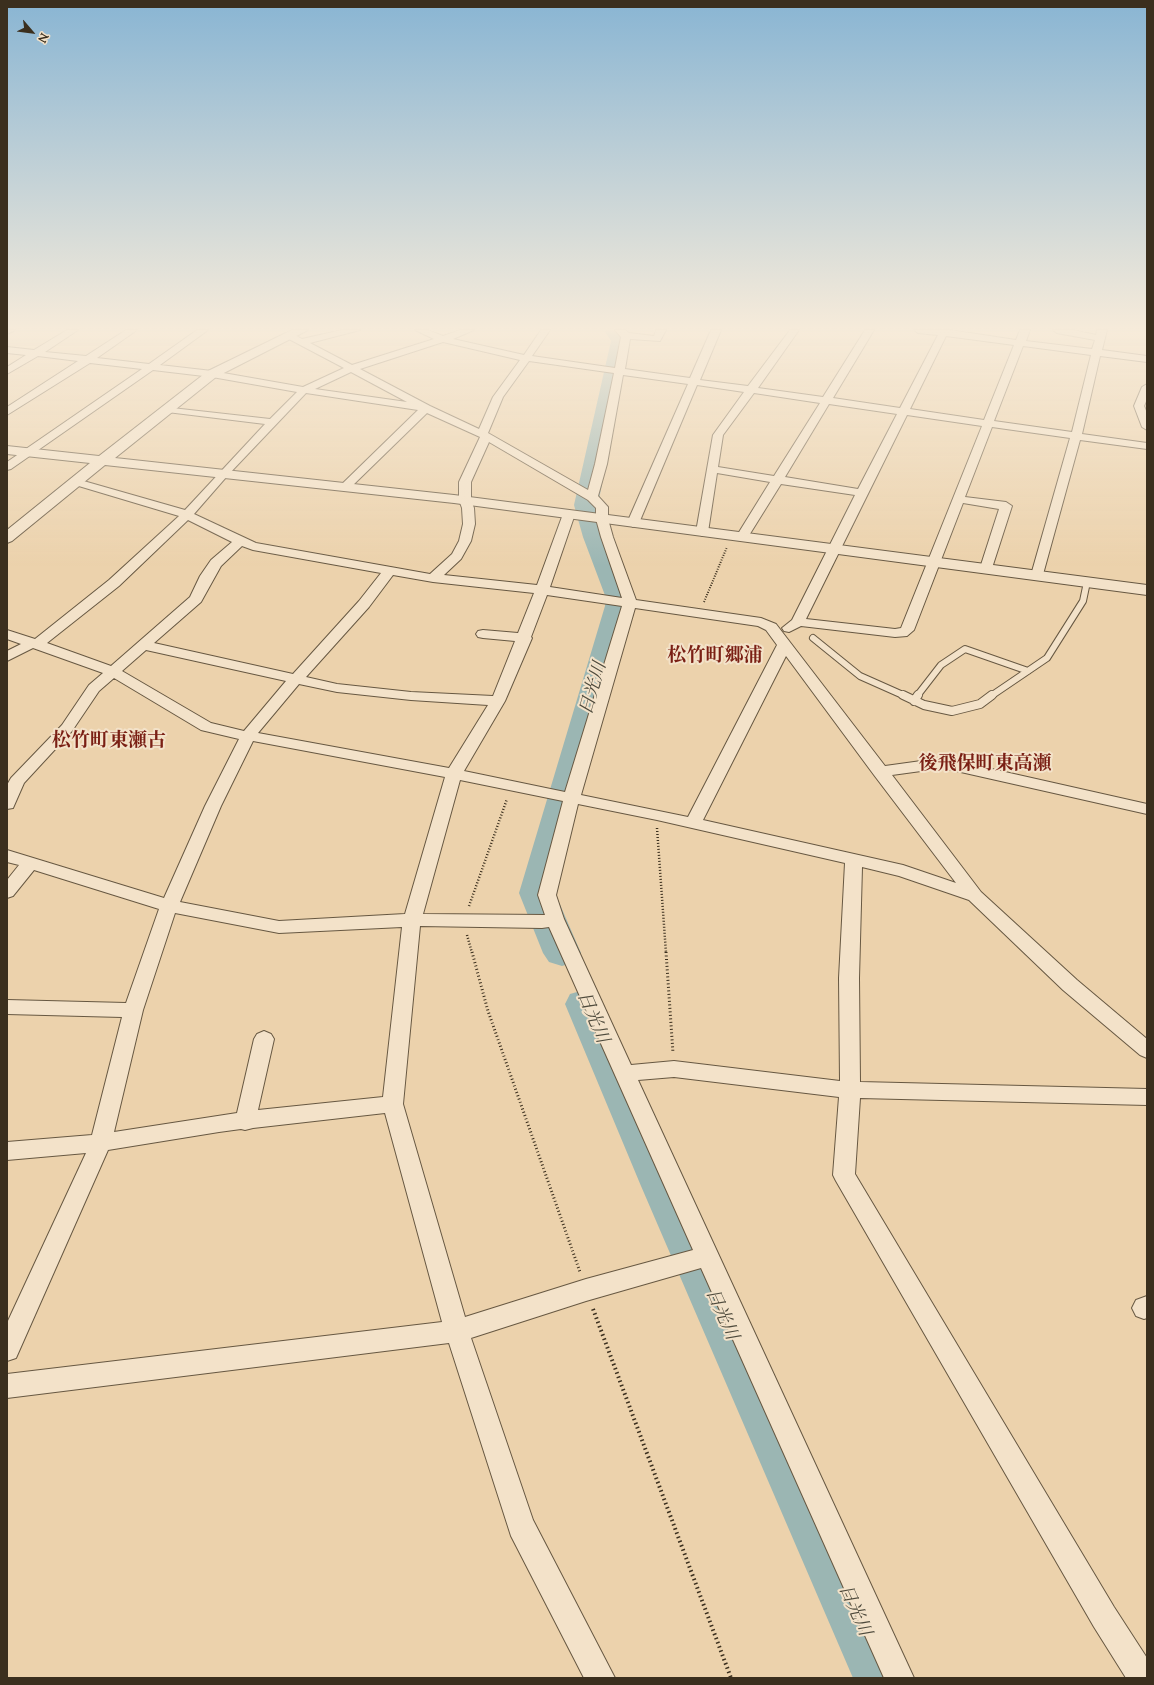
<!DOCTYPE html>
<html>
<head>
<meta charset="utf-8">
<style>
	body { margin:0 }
	#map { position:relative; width:1154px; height:1685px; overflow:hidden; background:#ecd2ac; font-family:"Sorts Mill Goudy",serif }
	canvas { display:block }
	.frame { position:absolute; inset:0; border:8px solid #3b2f1e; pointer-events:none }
	.north { position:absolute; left:12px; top:12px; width:40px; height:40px; -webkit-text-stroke:3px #f3e2c9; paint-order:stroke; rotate:118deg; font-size:11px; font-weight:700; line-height:16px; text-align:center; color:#3b2f1e }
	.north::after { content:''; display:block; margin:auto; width:14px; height:18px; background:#3b2f1e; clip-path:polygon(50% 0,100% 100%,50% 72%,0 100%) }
</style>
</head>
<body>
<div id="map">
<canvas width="1154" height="1685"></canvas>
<div class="frame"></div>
<div class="north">N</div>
</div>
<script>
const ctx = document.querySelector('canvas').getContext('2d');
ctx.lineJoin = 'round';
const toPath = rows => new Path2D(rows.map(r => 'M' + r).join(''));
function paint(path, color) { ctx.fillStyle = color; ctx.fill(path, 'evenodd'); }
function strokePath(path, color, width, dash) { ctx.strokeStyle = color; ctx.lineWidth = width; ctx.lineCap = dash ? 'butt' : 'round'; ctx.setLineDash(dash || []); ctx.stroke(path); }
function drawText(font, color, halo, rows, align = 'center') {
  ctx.font = font + ' "Sorts Mill Goudy","Noto Serif JP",serif'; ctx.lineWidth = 4; ctx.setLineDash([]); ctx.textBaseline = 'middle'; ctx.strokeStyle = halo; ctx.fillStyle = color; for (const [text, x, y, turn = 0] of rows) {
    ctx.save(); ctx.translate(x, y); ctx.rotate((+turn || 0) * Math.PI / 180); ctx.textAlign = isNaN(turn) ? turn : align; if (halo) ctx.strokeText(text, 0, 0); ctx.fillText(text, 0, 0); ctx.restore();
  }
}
const river = toPath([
	[604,330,622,330,629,341,598,505,607,537,632,598,555,893,581,953,575,962,562,966,549,962,543,953,519,893,605,606,606,598,583,537,574,505,611,341,604,330],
	[584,990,598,994,603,1004,685,1186,913,1678,853,1678,641,1186,565,1004,570,994,584,990]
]);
const pathFar3 = toPath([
	[704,602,727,547]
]);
const pathFar2 = toPath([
	[657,828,666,953],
	[469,906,507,799],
	[467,935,472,953]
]);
const pathFar1 = toPath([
	[472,952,488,1011,580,1272],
	[666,952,673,1053]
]);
const path = toPath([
	[593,1309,731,1678]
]);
const serviceFar1 = toPath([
	[813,638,860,676,905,696],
	[917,696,941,665,965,649,1028,671],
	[991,696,1047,658,1083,601,1087,582]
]);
const service = toPath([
	[903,695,924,705,952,711,980,704,992,695],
	[914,701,918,695]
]);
const minor = toPath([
	[67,330,78,330,45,352,86,356,126,330,137,330,97,358,149,364,197,330,208,330,160,365,212,371,303,387,344,368,287,338,287,334,293,334,302,339,342,330,360,330,310,343,352,365,434,339,415,330,428,330,443,336,460,330,474,330,453,339,524,355,541,330,550,330,532,356,615,368,621,337,615,330,625,330,629,333,654,336,656,330,666,330,660,341,630,339,625,369,690,378,711,330,721,330,700,380,748,386,790,330,799,330,758,388,823,397,865,330,874,330,833,398,900,408,938,335,918,333,914,330,950,330,1016,340,1020,330,1030,330,1026,341,1092,349,1095,340,1057,333,1053,330,1073,330,1096,335,1097,330,1107,330,1102,350,1147,356,1147,362,1100,356,1082,434,1147,443,1147,449,1080,440,1042,578,1037,579,1031,575,1070,438,992,427,965,497,1006,502,1012,506,992,568,986,572,980,568,999,509,963,503,914,630,907,636,895,637,801,626,789,632,784,631,782,628,792,620,855,495,781,484,748,537,742,541,736,537,770,482,717,473,708,532,702,536,696,532,713,435,744,392,697,385,639,523,633,527,627,523,688,384,623,375,607,464,598,496,608,507,608,519,613,537,636,600,761,618,776,624,885,766,943,758,1147,804,1147,814,943,768,892,775,981,892,1077,980,1147,1039,1147,1058,1140,1055,1063,990,969,900,899,876,862,867,859,978,860,1082,1147,1089,1147,1105,860,1098,855,1174,1114,1607,1147,1658,1147,1678,1126,1678,1094,1627,836,1181,833,1175,839,1097,674,1077,638,1080,914,1678,884,1678,701,1268,586,1301,471,1338,533,1520,615,1678,584,1678,511,1536,449,1343,7,1398,7,1374,442,1322,385,1113,253,1128,245,1130,241,1129,219,1132,108,1150,16,1358,7,1361,7,1323,86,1153,7,1160,7,1142,92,1135,122,1017,7,1014,7,1000,126,1003,159,909,34,870,13,896,7,898,7,880,19,865,7,862,7,850,164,898,205,806,239,739,201,730,114,678,99,691,72,731,24,783,13,808,7,809,7,785,11,778,62,725,89,685,103,673,33,648,7,661,7,651,21,644,7,639,7,630,35,639,109,580,179,516,72,484,70,482,72,480,80,480,185,510,265,424,167,412,163,411,162,409,163,407,270,419,297,392,212,377,153,370,11,469,7,470,7,462,142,369,90,363,7,415,7,407,78,361,38,356,7,374,7,367,26,355,7,353,7,347,34,350,67,330],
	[946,336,1014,345,984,420,910,409,946,336],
	[443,342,520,360,493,397,479,429,430,406,360,369,443,342],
	[1023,346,1091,355,1072,432,994,421,1023,346],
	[529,361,614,373,595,464,588,490,488,433,503,397,529,361],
	[351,372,407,402,315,389,351,372],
	[306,393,418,410,342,484,340,486,342,488,350,488,427,413,480,437,459,482,459,500,462,508,463,524,459,541,452,554,430,574,256,543,194,514,228,475,306,393],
	[754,393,820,403,774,476,718,467,723,435,754,393],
	[829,404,897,414,858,489,785,477,829,404],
	[907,415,982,426,901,628,895,629,806,619,907,415],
	[489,442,588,500,596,508,596,519,601,537,622,598,550,587,575,514,569,510,563,514,537,585,444,575,461,559,471,541,475,524,474,508,471,500,471,482,489,442],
	[188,520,232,542,211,560,200,576,190,597,111,666,47,643,119,586,188,520],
	[242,546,253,550,381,573,359,601,293,674,154,643,201,602,221,566,242,546],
	[393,575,433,582,534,593,518,633,483,630,478,631,476,634,478,637,483,638,515,641,493,696,411,692,337,684,306,677,369,607,393,575],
	[547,595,622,606,565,792,464,771,505,701,532,638,531,637,547,595],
	[635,608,758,626,766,630,777,645,688,817,581,795,635,608],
	[146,650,286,681,244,731,211,723,122,671,146,650],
	[786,656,874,775,956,883,903,865,703,820,786,656],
	[299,684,337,692,411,700,488,705,449,768,258,733,299,684],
	[253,741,445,777,405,914,279,921,180,902,221,806,253,741],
	[460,780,563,801,538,895,545,915,423,914,460,780],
	[578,804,657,820,845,863,839,978,840,1081,674,1061,631,1065,564,919,556,895,578,804],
	[175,913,279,933,402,927,383,1097,258,1110,274,1039,271,1034,264,1031,257,1034,254,1039,237,1113,114,1132,143,1010,175,913],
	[420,926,542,928,549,927,693,1250,586,1279,465,1317,403,1104,420,926],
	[1147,384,1147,399,1144,406,1147,413,1147,430,1142,427,1134,406,1142,387,1147,384],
	[1147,1296,1147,1318,1144,1319,1136,1316,1132,1308,1136,1300,1147,1296]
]);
const tertiary = toPath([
	[7,330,15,330,7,334,7,330],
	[292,330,308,330,216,377,115,458,454,495,1147,585,1147,595,454,503,105,465,12,541,7,543,7,530,90,463,7,454,7,446,99,456,208,371,292,330]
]);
const waterNames = [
	["日光川",595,689,-74],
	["日光川",591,1018,67],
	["日光川",720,1315,66],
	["日光川",853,1611,66]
];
const quarterNames = [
	["松竹町郷浦",715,658],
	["松竹町東瀬古",109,743],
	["後飛保町東高瀬",985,766]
];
paint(river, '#9bb6b3');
strokePath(serviceFar1, '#675842', 8);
strokePath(service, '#675842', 10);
strokePath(minor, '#675842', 2);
strokePath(tertiary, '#675842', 2);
strokePath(pathFar3, '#3b2f1e', 2, [1, 1.5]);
strokePath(pathFar2, '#3b2f1e', 2.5, [1, 2]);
strokePath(pathFar1, '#3b2f1e', 3, [1, 2.5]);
strokePath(path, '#3b2f1e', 4, [1.5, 3]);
strokePath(serviceFar1, '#f3e2c9', 6);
strokePath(service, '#f3e2c9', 8);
paint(minor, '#f3e2c9');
paint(tertiary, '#f3e2c9');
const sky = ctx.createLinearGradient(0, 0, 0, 566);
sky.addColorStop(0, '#89b5d3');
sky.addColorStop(0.58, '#f6ebda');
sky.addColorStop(1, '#f6ebda00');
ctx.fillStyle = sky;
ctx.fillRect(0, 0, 1154, 566);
drawText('italic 18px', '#4e4a3c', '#f3e2c9', waterNames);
drawText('bold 19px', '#7a1f14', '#f3e2c9', quarterNames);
</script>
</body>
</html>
